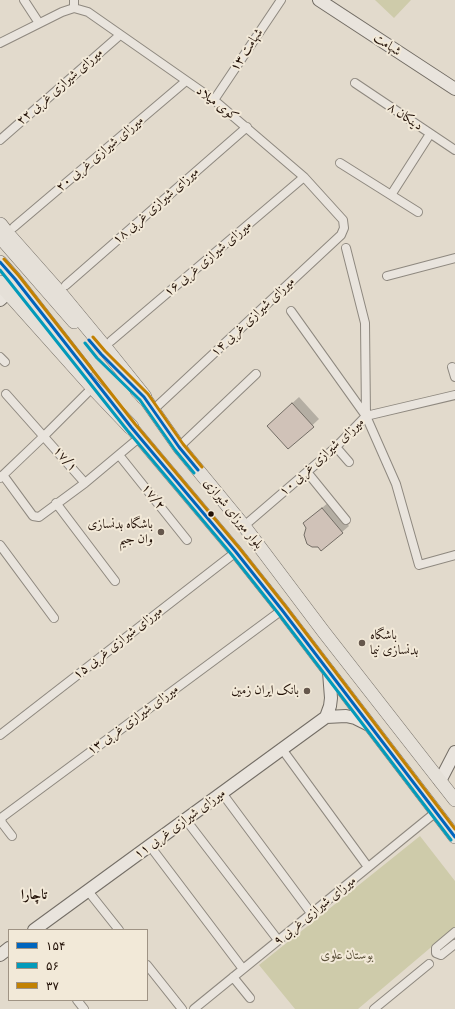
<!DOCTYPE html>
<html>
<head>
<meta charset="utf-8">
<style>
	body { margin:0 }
	#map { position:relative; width:455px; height:1009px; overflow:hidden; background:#e2dacc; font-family:"Gentium Book Plus",serif }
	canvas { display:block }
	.legend { position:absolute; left:8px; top:929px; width:140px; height:72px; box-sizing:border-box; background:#f2e9d8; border:1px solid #9f9384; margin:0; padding:5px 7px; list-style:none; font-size:12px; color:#221107 }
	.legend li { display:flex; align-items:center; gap:8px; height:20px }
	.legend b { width:20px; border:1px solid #9f9384 }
</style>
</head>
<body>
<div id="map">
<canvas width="455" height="1009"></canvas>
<ul class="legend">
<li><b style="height:5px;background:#0065bd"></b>۱۵۴</li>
<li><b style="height:5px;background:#039aba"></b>۵۶</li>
<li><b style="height:5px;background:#c28102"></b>۳۷</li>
</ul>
</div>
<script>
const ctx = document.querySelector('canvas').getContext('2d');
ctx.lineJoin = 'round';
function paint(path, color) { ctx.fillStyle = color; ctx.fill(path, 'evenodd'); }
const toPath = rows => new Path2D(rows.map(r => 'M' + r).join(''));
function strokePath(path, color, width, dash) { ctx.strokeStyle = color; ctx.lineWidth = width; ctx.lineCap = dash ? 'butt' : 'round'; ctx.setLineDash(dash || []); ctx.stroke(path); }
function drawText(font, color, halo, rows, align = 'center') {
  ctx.font = font + ' "Gentium Book Plus",Amiri,serif'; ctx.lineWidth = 4; ctx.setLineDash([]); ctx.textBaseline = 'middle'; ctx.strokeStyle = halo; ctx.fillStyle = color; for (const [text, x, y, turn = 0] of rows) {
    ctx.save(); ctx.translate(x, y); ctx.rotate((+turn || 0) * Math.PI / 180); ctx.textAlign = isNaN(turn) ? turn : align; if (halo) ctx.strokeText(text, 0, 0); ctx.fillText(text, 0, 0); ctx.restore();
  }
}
const green = toPath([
	[375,0,411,0,394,18],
	[420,836,455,881,455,927,358,1009,295,1009,259,965]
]);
const shadow = toPath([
	[299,397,319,419,288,448,275,419],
	[329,502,349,526,342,532,319,546,304,523]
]);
const building = toPath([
	[292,403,314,427,288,449,267,426,292,403],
	[322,508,343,533,321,551,318,547,312,547,307,544,304,535,306,528,303,523,322,508]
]);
const street = toPath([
	[24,0,39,23],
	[74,0,74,8],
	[74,8,88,12,214,100,304,177,343,220,344,228,341,235,153,410],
	[0,43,62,12,74,8],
	[355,83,455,150],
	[214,100,281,0],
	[0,140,120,35],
	[340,163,418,212],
	[391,195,430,134],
	[14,227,186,81],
	[346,248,365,323,366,416],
	[387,276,455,258],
	[66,285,247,127],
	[291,311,366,416,396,484,419,565,455,555],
	[111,341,304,177],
	[0,357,5,362],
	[452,367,455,377],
	[6,394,85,483],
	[179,447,256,374],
	[336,447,349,462],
	[119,455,187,540],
	[307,472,346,520],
	[3,475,33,516,39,517,85,483,140,437],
	[0,478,44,436,93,387],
	[56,503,115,581],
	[244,526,336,447,366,416,455,395],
	[0,545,54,618],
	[0,735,236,552],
	[282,749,368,867],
	[222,793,311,913],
	[186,820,278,940],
	[12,836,2,823,1,818,282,610],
	[150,846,243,969],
	[88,891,119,930],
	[455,932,436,948,436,953,441,955,455,944],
	[147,965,182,1009],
	[233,977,250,998],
	[77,1000,84,1009],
	[194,1009,436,812],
	[374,1009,429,964]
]);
const secondary = toPath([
	[319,0,455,89],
	[0,300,9,292],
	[326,717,330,706,331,698,329,672],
	[440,781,455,752],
	[34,930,326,717,346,716,355,718,369,725],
	[0,955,9,948]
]);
const primary = toPath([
	[0,237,74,322],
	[0,262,15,279,86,370],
	[137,391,144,397,179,447,244,526,323,631,455,800],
	[125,420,236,552,282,610,455,837]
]);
const highway = toPath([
	[0,225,7,234,61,295,104,347,144,397],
	[0,283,93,387,131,427]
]);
const bus1 = toPath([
	[0,262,15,279,131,427,236,552,282,610,455,837],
	[89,340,101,354,144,397,179,447,198,470]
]);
const bus2 = toPath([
	[0,270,127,430,232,555,278,613,451,840],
	[85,343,97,358,140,400,175,450,194,473]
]);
const bus3 = toPath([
	[4,259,19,276,135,424,240,549,286,607,455,829],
	[93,337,105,351,148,394,183,444,202,467]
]);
const markers = [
	[211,514,3.5,"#221107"],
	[161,532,4,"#65574c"],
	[362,643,4,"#65574c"],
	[307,691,4,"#65574c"]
];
const streetNames = [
	["شهامت",387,45,33],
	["۱۳ شهامت",247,50,-56],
	["۲۲ میرزای شیرازی غربی",60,87,-41],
	["کوی میلاد",217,104,37],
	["۸ دینکان",405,117,34],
	["۲۰ میرزای شیرازی غربی",100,154,-40],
	["۱۸ میرزای شیرازی غربی",156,206,-41],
	["۱۶ میرزای شیرازی غربی",208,259,-40],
	["۱۴ میرزای شیرازی غربی",253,317,-43],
	["۱۰ میرزای شیرازی غربی",322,457,-42],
	["۱۷/۱",65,459,49],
	["۱۷/۲",153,497,52],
	["بلوار میرزای شیرازی",233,514,51],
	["۱۵ میرزای شیرازی غربی",118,643,-38],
	["۱۳ میرزای شیرازی غربی",133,720,-36],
	["میرزای شیرازی غربی ۱۱",180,824,-36],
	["میرزای شیرازی غربی ۹",315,911,-39]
];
const poiNames = [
	["باشگاه بدنسازی",153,525],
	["وان جیم",153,540],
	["باشگاه",370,636,"left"],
	["بدنسازی نیما",370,651,"left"],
	["بانک ایران زمین",299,691]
];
const parkNames = [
	["بوستان علوی",347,956]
];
const neighbourhoodNames = [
	["تاچارا",34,895]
];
paint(green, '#cecbaa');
paint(shadow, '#0003');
paint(building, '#d0c2b8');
strokePath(building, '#736d65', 1);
strokePath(street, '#8e887f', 10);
strokePath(secondary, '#736d65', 14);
strokePath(primary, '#736d65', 14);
strokePath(highway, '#736d65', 16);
strokePath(street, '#e9e4dd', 8);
strokePath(secondary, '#e9e4dd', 12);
strokePath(primary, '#e5e0d8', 13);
strokePath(highway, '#e5e0d8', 15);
strokePath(bus1, '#0065bd', 3);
strokePath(bus2, '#039aba', 3);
strokePath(bus3, '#c28102', 3);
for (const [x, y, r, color] of markers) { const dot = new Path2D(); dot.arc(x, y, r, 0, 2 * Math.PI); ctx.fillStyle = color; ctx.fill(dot); strokePath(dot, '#f2e9d8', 1.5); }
drawText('13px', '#221107', '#f2e9d8', streetNames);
drawText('13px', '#221107', '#f2e9d8', poiNames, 'right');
drawText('italic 13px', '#584e37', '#f2e9d8', parkNames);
drawText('bold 14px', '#221107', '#f2e9d8', neighbourhoodNames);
</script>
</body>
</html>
